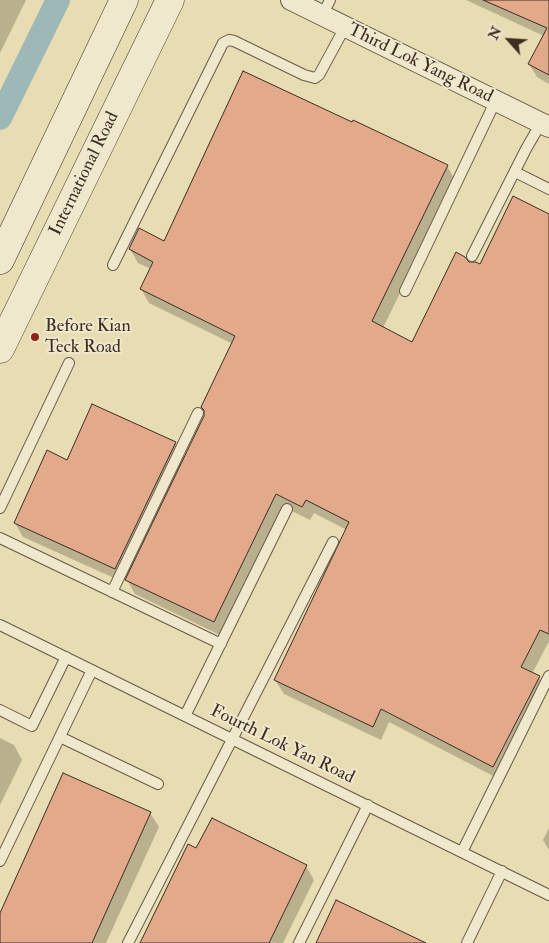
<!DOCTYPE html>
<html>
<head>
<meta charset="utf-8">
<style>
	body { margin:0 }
	#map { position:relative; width:549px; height:943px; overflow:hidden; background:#e8dcb2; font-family:"IM FELL Double Pica",serif }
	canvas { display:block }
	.north { position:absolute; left:484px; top:15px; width:50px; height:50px; -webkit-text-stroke:4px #f0e8cd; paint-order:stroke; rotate:296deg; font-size:14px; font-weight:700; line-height:20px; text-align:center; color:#3d2e24 }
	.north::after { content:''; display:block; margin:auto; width:18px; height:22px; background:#3d2e24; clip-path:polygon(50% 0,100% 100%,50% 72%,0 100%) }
</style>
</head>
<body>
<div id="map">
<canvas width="549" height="943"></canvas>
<div class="north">N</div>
</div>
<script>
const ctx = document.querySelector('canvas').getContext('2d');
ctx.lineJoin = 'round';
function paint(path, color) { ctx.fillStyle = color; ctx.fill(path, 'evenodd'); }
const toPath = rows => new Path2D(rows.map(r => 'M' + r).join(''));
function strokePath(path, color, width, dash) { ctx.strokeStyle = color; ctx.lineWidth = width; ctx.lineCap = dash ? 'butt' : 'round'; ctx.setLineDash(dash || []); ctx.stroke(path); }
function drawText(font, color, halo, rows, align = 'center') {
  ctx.font = font + ' "IM FELL Double Pica",serif'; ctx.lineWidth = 4; ctx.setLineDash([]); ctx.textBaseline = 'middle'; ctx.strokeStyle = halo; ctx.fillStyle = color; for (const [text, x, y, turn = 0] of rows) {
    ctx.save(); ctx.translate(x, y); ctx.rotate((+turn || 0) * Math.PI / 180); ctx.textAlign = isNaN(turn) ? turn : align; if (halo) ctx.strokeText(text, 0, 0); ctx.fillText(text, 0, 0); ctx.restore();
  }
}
const shadow = toPath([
	[0,0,26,0,0,53],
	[466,0,549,0,549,84,537,77,529,64,544,36],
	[447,166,455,180,383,328,413,343,469,264,481,266,549,215,549,643,548,643,532,674,539,677,547,691,501,780,389,722,381,740,284,694,275,680,347,530,314,513,310,520,284,507,222,636,135,594,126,578,123,582,23,537,15,523,67,461,92,406,175,443,185,459,205,416,233,344,149,303,141,289,151,269,138,263,130,249,164,243],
	[0,738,14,745,22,760,0,805],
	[150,813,159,827,106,943,0,943,0,917],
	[549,828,549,850,543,840],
	[197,850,306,866,314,880,283,943,141,943]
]);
const canal = toPath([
	[0,118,58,0]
]);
const building = toPath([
	[483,0,549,0,549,75,528,64,547,28,483,0],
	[243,71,352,122,353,120,448,165,372,321,412,342,456,252,465,257,469,262,476,262,480,264,513,196,549,214,549,634,540,630,521,667,540,676,493,767,381,709,373,727,274,680,349,522,306,500,302,507,276,494,214,622,125,580,204,416,204,410,201,407,235,336,140,289,153,262,129,249,139,228,164,241,243,71],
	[92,404,176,442,115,569,14,523,47,450,67,460,92,404],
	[63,773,151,812,92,943,0,943,0,913,63,773],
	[212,818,307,865,269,943,140,943,188,844,196,848,212,818],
	[336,900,426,943,316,943,336,900]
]);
const service = toPath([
	[322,16,330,0],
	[515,172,549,189],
	[472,256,526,149,541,123],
	[113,265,223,43,229,40,234,41,304,75,315,78,319,75,345,27],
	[405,291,496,100],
	[0,508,69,363],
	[0,538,221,644],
	[112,592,198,413],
	[0,625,549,895],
	[0,710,32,726,66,657],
	[185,716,287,509],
	[60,737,158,784],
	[462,852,549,676],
	[0,861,92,670],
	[128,943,333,542],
	[299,943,368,805],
	[467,943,502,871]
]);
const minor = toPath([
	[291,0,549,127]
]);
const secondary = toPath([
	[0,260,124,0],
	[0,349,170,0]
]);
const markers = [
	[35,337,5,"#8f2418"]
];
const streetNames = [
	["Third Lok Yang Road",420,64,26],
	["International Road",85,174,-64],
	["Fourth Lok Yan Road",282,745,26]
];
const poiNames = [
	["Before Kian",45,327],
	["Teck Road",45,348]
];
paint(shadow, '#0003');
strokePath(canal, '#9cb9b7', 24);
paint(building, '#e2a98a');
strokePath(building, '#3d2e24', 1);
strokePath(service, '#685a48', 12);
strokePath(minor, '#685a48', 22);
strokePath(secondary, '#3d2e24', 29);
strokePath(service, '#f0e8cd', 10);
strokePath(minor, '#f0e8cd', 20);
strokePath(secondary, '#f0e8cd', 28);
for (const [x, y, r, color] of markers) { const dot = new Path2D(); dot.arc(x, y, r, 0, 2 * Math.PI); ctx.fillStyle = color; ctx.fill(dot); strokePath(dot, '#f0e8cd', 2); }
drawText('18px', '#3d2e24', '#f0e8cd', streetNames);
drawText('18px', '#3d2e24', '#f0e8cd', poiNames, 'left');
</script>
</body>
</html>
